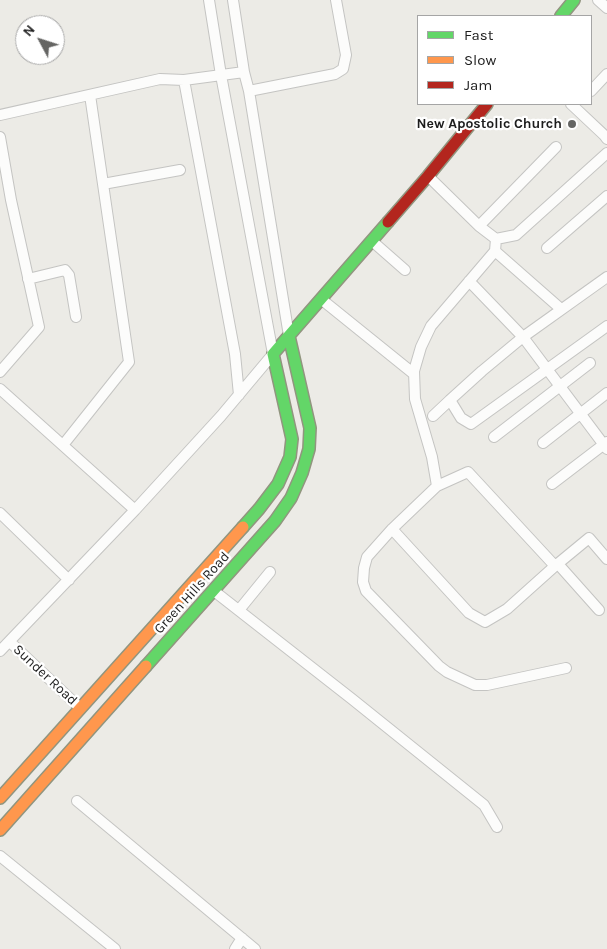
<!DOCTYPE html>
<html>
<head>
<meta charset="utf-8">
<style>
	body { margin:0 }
	#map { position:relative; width:607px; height:949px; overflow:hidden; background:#ecebe6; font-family:Karla,sans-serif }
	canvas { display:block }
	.legend { position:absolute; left:417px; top:15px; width:175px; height:90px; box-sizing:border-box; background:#fff; border:1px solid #a5a5a5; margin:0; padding:6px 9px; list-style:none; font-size:15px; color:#1d1d1d }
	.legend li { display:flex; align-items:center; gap:10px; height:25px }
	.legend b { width:25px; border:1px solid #a5a5a5 }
	.north { position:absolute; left:15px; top:15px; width:50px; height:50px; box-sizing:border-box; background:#fff; border:1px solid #a5a5a5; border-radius:50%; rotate:310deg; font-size:14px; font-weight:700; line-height:20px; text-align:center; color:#1d1d1d }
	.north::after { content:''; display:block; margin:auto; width:18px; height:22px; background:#656563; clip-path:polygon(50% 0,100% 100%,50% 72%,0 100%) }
</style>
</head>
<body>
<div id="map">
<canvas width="607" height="949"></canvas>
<ul class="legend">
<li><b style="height:6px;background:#63d668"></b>Fast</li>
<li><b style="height:6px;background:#ff974d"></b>Slow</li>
<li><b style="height:6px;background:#b3261e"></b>Jam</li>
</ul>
<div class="north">N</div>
</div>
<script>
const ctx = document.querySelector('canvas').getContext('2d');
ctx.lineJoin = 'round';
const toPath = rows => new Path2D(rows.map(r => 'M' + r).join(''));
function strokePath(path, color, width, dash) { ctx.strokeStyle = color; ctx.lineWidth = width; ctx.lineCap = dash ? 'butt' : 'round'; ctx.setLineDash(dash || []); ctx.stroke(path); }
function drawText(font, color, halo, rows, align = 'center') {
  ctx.font = font + ' Karla,sans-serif'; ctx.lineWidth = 4.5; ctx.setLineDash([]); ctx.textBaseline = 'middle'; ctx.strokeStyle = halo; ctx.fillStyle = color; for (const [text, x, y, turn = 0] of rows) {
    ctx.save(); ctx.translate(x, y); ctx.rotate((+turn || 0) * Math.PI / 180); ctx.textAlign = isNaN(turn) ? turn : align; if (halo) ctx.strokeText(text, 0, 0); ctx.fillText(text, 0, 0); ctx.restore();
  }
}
const street = toPath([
	[233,0,244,72,249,91,289,336],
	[598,0,607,8],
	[184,80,235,354,239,395],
	[249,91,335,74,343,69,346,55,336,0],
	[591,91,607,74],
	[571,104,604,135,607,139],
	[0,115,160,79,184,80,244,72],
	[0,137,11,200,39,327,0,372],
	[428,176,479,226,496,239,495,251,431,326,421,347,414,371,415,399,432,457,437,486,392,529,367,557,364,568,363,582,366,591,439,666,447,672,475,685,487,685,566,668],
	[103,184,180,170],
	[479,226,556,147],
	[496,239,516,235,607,153],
	[372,241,405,270],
	[547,248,607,196],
	[495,251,561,309],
	[607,277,523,337,482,371,450,400,461,418,471,424,607,326],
	[28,279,65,270,69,275,76,317],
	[469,281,523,337,607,449],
	[321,299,414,374],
	[0,389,135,510],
	[433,416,450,400],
	[494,437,590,363],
	[543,443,607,393],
	[63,445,129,362,90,95],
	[552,484,607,442],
	[437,486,468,472,555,566],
	[0,513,69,580],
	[392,529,469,613,485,622,507,609,555,566,589,538,607,559],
	[558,564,599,610],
	[214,591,352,699,484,805,497,827],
	[239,610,270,572],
	[10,642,80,708],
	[0,651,135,510,221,416,273,354,221,75,209,0],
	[77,801,255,949],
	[0,856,115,949],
	[235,949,242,938]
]);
const fast = toPath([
	[561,16,574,0],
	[243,527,259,509,278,484,290,457,292,439,273,354,388,222],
	[146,666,275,521,291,498,302,473,309,449,310,428,289,336]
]);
const slow = toPath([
	[0,798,243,527],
	[0,830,146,666]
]);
const jam = toPath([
	[388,222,428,176,487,104]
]);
const markers = [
	[572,124,5,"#656563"]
];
const poiNames = [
	["New Apostolic Church",562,124]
];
const streetNames = [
	["Green Hills Road",192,593,-48],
	["Sunder Road",45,675,43]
];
strokePath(street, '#c4c4c2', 12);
strokePath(fast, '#91957f', 14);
strokePath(slow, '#91957f', 14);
strokePath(jam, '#91957f', 14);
strokePath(street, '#fcfcfb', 10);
strokePath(fast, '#63d668', 11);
strokePath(slow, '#ff974d', 11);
strokePath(jam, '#b3261e', 11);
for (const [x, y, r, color] of markers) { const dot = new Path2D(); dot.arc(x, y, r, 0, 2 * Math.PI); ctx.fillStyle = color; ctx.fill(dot); strokePath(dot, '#fff', 2); }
drawText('bold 14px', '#1d1d1d', '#fff', poiNames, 'right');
drawText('14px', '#1d1d1d', '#fff', streetNames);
</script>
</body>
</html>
